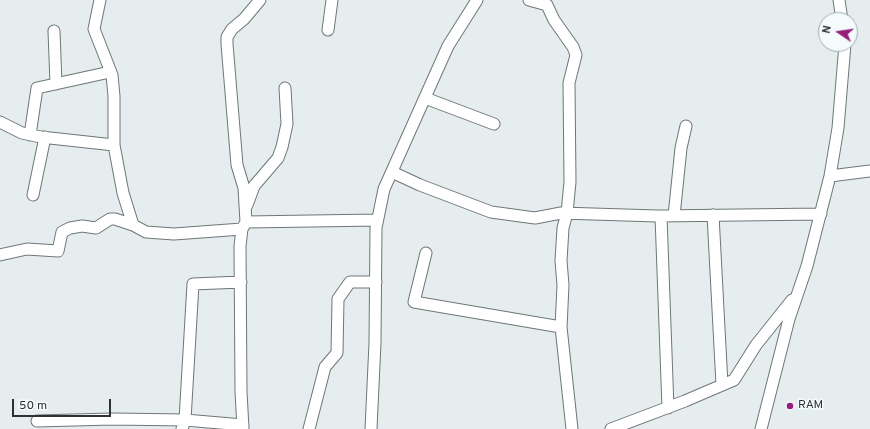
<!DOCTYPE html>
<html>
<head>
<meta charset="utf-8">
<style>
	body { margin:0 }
	#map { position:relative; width:870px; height:429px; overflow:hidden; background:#e5edef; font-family:Overpass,sans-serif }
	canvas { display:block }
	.north { position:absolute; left:818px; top:12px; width:40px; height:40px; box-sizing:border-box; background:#f3fbfc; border:1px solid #a5abac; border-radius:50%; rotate:283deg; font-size:11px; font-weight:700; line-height:16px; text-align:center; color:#2f3233 }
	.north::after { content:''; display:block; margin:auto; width:14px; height:18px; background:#951e7a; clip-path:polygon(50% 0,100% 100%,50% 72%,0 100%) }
	.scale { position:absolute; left:12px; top:399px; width:99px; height:18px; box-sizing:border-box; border:2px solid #2f3233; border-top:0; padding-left:5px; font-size:12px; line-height:14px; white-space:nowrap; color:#2f3233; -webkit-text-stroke:3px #f3fbfc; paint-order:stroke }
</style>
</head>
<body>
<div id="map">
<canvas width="870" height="429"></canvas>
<div class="north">N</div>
<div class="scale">50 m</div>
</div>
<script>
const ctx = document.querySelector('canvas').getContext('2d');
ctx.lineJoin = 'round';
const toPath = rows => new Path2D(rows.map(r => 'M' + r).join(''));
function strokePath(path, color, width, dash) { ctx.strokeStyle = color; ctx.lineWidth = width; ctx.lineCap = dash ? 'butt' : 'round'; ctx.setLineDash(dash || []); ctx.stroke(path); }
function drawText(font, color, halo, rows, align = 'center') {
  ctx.font = font + ' Overpass,sans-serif'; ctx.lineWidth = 3; ctx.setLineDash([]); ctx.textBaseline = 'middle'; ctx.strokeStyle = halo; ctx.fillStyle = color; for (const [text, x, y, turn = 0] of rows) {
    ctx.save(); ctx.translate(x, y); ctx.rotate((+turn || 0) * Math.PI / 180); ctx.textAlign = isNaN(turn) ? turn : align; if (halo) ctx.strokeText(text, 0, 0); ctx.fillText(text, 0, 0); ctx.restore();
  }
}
const street = toPath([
	[100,0,94,29,112,75,114,96,114,145,123,193,133,225,146,232,174,234,242,229],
	[529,0,547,5,554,20,573,47,576,55,569,83,570,182,567,213,563,228,561,261,563,285,561,328],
	[839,0,842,20],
	[328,30,332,0],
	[54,31,56,84],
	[425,98,494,124],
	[0,122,22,133,41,137,114,145],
	[30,135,37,88,110,72],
	[392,172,420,185,491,212,535,218,561,213,657,216,821,214],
	[830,176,870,171],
	[33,195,45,137],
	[247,205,254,186,278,158,282,147,287,124,285,88],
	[713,215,722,385],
	[661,216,668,408],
	[674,216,681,148,686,126],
	[246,222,377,220],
	[426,253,414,302,561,327,572,429],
	[0,255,27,249,58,251,62,232,70,228,82,226,96,228,110,219,115,219,133,225],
	[37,421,112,419,185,420,243,425],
	[182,429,185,420,193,284,241,282],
	[243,429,241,391,240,246,242,229,246,222,244,188,237,165,227,44,227,37,232,29,244,19,260,0],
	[309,429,325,367,337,353,338,299,350,282,376,282],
	[371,429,375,343,376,228,384,189,448,46,477,0],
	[611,429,685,401,734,380,756,345,792,300],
	[761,429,789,319,807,266,830,176,838,128,845,44]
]);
const markers = [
	[790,406,4,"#951e7a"]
];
const poiNames = [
	["RAM",798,406]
];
strokePath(street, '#6e7677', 13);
strokePath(street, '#fff', 11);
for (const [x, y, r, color] of markers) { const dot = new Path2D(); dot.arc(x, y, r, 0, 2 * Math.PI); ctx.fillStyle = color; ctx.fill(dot); strokePath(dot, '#f3fbfc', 1.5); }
drawText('12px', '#2f3233', '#f3fbfc', poiNames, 'left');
</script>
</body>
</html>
